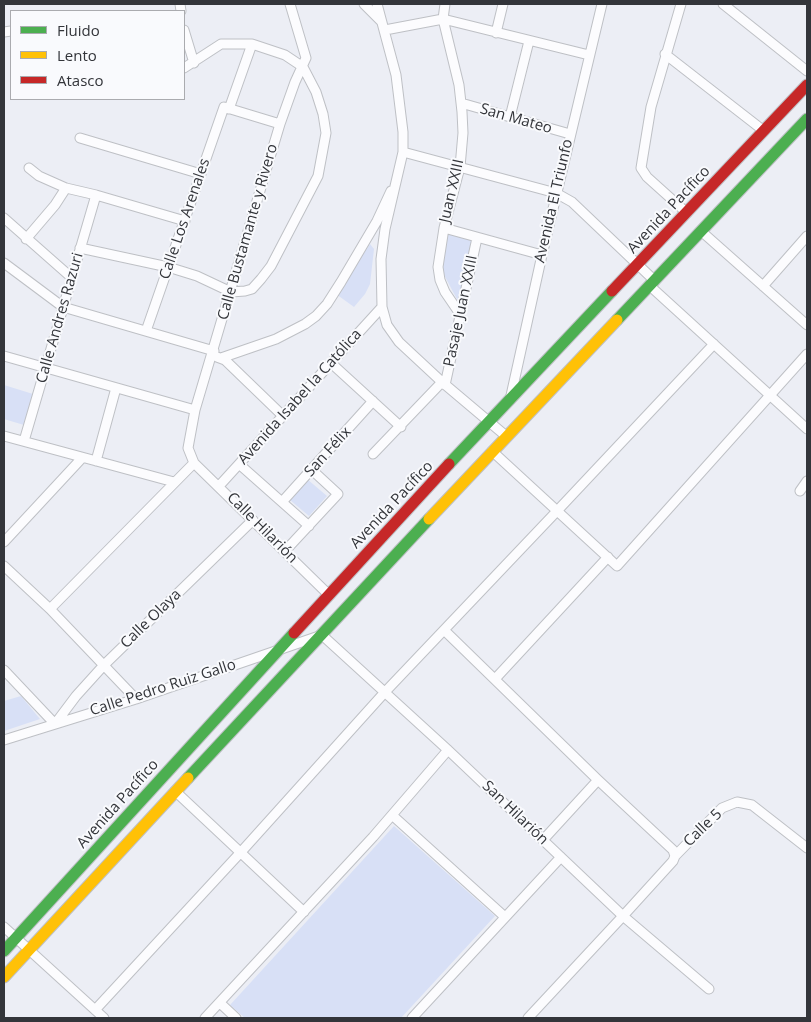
<!DOCTYPE html>
<html>
<head>
<meta charset="utf-8">
<style>
	body { margin:0 }
	#map { position:relative; width:811px; height:1022px; overflow:hidden; background:#eceef5; font-family:"Open Sans",sans-serif }
	canvas { display:block }
	.frame { position:absolute; inset:0; border:5px solid #33353a; pointer-events:none }
	.legend { position:absolute; left:10px; top:10px; width:175px; height:90px; box-sizing:border-box; background:#f9fafd; border:1px solid #aaabaf; margin:0; padding:6px 9px; list-style:none; font-size:15px; color:#33353a }
	.legend li { display:flex; align-items:center; gap:10px; height:25px }
	.legend b { width:25px; border:1px solid #aaabaf }
</style>
</head>
<body>
<div id="map">
<canvas width="811" height="1022"></canvas>
<div class="frame"></div>
<ul class="legend">
<li><b style="height:6px;background:#4caf50"></b>Fluido</li>
<li><b style="height:6px;background:#ffc107"></b>Lento</li>
<li><b style="height:6px;background:#c62828"></b>Atasco</li>
</ul>
</div>
<script>
const ctx = document.querySelector('canvas').getContext('2d');
ctx.lineJoin = 'round';
function paint(path, color) { ctx.fillStyle = color; ctx.fill(path, 'evenodd'); }
const toPath = rows => new Path2D(rows.map(r => 'M' + r).join(''));
function strokePath(path, color, width, dash) { ctx.strokeStyle = color; ctx.lineWidth = width; ctx.lineCap = dash ? 'butt' : 'round'; ctx.setLineDash(dash || []); ctx.stroke(path); }
function drawText(font, color, halo, rows, align = 'center') {
  ctx.font = font + ' "Open Sans",sans-serif'; ctx.lineWidth = 4; ctx.setLineDash([]); ctx.textBaseline = 'middle'; ctx.strokeStyle = halo; ctx.fillStyle = color; for (const [text, x, y, turn = 0] of rows) {
    ctx.save(); ctx.translate(x, y); ctx.rotate((+turn || 0) * Math.PI / 180); ctx.textAlign = isNaN(turn) ? turn : align; if (halo) ctx.strokeText(text, 0, 0); ctx.fillText(text, 0, 0); ctx.restore();
  }
}
const green = toPath([
	[448,232,474,239,459,303,442,271],
	[370,244,374,249,370,284,365,294,354,307,336,294],
	[4,385,33,394,24,425,4,419],
	[307,479,327,496,309,516,290,500,290,498],
	[21,696,40,719,4,731,4,701],
	[394,826,495,916,401,1018,245,1018,230,1005]
]);
const street = toPath([
	[180,4,181,11],
	[290,4,306,58,295,82,280,124,262,184,195,410,188,448,194,463,329,595],
	[364,4,381,21],
	[377,4,396,75,403,132,403,152,385,229,381,259,382,307,387,325,399,342,442,382,506,436],
	[445,4,443,19,459,85,462,112,463,133,460,167,444,228,438,267,440,280,445,292,460,314],
	[681,4,651,107,641,168,647,177,687,213],
	[723,4,807,71],
	[184,30,194,63],
	[385,30,443,19,589,55],
	[4,32,11,31],
	[496,33,503,4],
	[665,54,764,131],
	[461,103,570,134],
	[229,109,252,44],
	[510,117,529,41],
	[80,138,201,174],
	[403,152,556,193,572,202,655,281],
	[29,168,39,176,66,188,96,195,185,221],
	[4,218,72,278],
	[444,228,542,255],
	[701,231,807,325],
	[26,239,55,205,66,188],
	[80,248,168,267,197,276,231,292,245,291,252,289,261,279,271,266,318,176,326,133,323,114,316,92,303,67,285,55,252,44,221,44,184,68],
	[4,263,63,307,214,351],
	[650,286,807,429],
	[763,286,807,236],
	[146,331,224,107,280,124],
	[4,356,195,410],
	[217,357,225,360,283,416],
	[221,358,276,339,305,324,316,316,327,304,341,282,377,221,391,191],
	[331,363,401,427],
	[445,385,477,238],
	[510,400,542,255,602,4],
	[4,436,174,482],
	[24,441,96,195],
	[492,451,617,566,807,354],
	[373,454,442,382],
	[96,461,116,388],
	[239,464,309,526],
	[219,486,382,307],
	[800,491,807,481],
	[282,502,373,401],
	[4,542,82,458],
	[285,551,338,494,312,470],
	[4,566,50,609,136,699],
	[50,609,194,463],
	[444,630,598,780,673,850,675,856],
	[4,670,55,724,76,696,104,665,253,520],
	[495,679,608,557],
	[4,740,136,699,322,635,448,750,623,916,709,989],
	[175,791,304,912],
	[392,815,505,917],
	[543,840,598,780],
	[4,927,104,1018],
	[220,1003,236,1018],
	[95,1010,241,852,385,692,557,511,714,344],
	[205,1018,373,837,448,750],
	[412,1018,561,857],
	[528,1018,623,916,673,861,675,856,722,808,737,802,752,805,807,848]
]);
const fast = toPath([
	[617,320,807,119],
	[449,464,612,291],
	[188,778,429,519],
	[4,951,294,633]
]);
const slow = toPath([
	[429,519,617,320],
	[4,977,188,778]
]);
const jam = toPath([
	[612,291,807,85],
	[294,633,449,464]
]);
const streetNames = [
	["San Mateo",516,119,16],
	["Juan XXIII",452,191,-77],
	["Avenida El Triunfo",554,201,-77],
	["Avenida Pacífico",669,210,-47],
	["Calle Los Arenales",185,219,-71],
	["Calle Bustamante y Rivero",248,232,-74],
	["Pasaje Juan XXIII",461,311,-78],
	["Calle Andres Razuri",60,318,-74],
	["Avenida Isabel la Católica",300,397,-48],
	["San Félix",328,452,-48],
	["Avenida Pacífico",392,505,-47],
	["Calle Hilarión",262,528,45],
	["Calle Olaya",151,619,-44],
	["Calle Pedro Ruiz Gallo",163,688,-18],
	["Avenida Pacífico",118,804,-48],
	["San Hilarión",515,813,44],
	["Calle 5",703,828,-44]
];
paint(green, '#d8e0f6');
strokePath(street, '#bec0c5', 11);
strokePath(fast, '#bec0c5', 13);
strokePath(slow, '#bec0c5', 13);
strokePath(jam, '#bec0c5', 13);
strokePath(street, '#fcfcfe', 9);
strokePath(fast, '#4caf50', 11);
strokePath(slow, '#ffc107', 11);
strokePath(jam, '#c62828', 11);
drawText('15px', '#33353a', '#f9fafd', streetNames);
</script>
</body>
</html>
